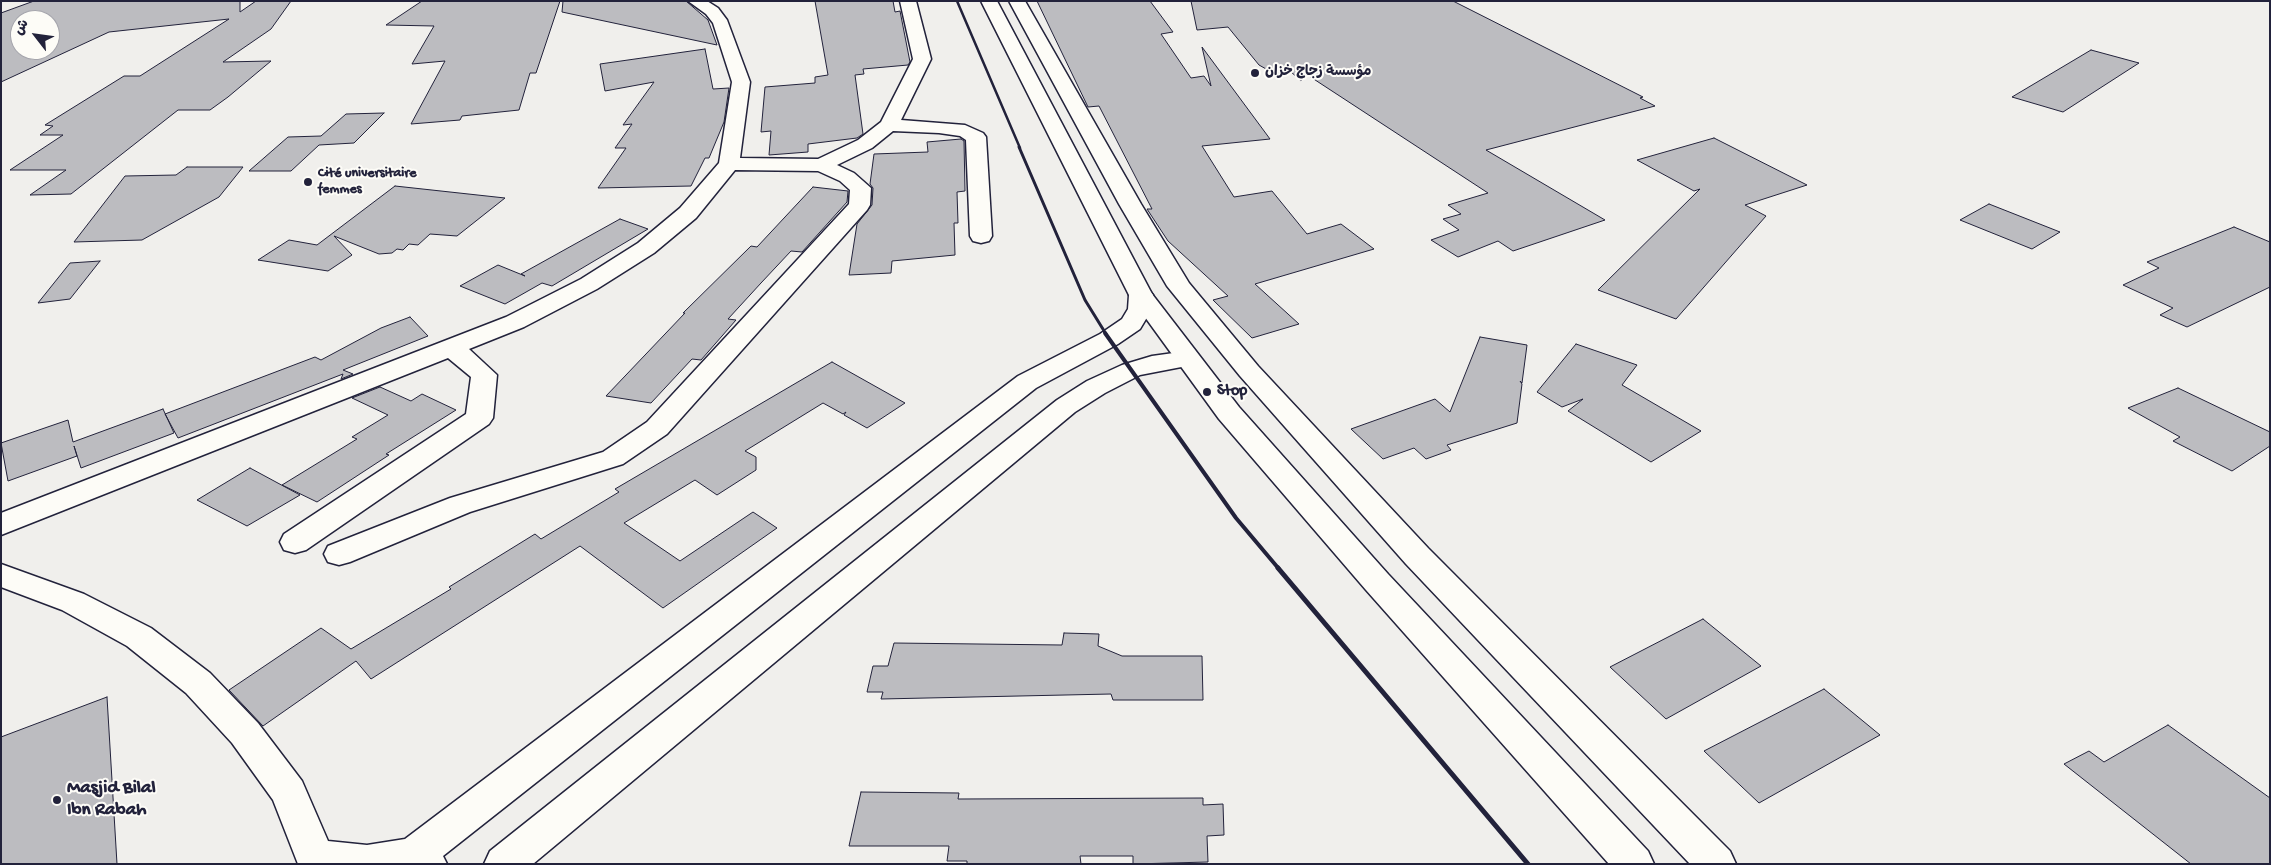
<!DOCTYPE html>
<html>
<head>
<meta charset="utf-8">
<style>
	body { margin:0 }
	#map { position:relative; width:2271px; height:865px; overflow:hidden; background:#f0efec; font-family:"Gochi Hand","Playpen Sans Arabic",sans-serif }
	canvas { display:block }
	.frame { position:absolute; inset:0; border:2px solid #22223b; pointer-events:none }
	.north { position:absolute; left:10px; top:10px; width:50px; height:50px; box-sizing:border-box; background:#fdfcf7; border:1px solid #a5a5ac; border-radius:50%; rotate:300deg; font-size:14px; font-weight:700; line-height:20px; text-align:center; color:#22223b }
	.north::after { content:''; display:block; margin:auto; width:18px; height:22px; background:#22223b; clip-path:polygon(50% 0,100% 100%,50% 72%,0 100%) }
</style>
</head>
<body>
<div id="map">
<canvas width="2271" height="865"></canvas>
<div class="frame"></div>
<div class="north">ش</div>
</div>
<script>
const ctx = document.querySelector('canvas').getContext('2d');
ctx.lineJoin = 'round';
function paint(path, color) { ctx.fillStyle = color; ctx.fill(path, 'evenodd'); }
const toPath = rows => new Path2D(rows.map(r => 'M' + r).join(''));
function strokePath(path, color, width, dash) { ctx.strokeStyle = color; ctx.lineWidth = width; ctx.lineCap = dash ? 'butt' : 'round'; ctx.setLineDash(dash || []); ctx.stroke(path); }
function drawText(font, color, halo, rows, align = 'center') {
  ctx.font = font + ' "Gochi Hand","Playpen Sans Arabic",sans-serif'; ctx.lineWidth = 4; ctx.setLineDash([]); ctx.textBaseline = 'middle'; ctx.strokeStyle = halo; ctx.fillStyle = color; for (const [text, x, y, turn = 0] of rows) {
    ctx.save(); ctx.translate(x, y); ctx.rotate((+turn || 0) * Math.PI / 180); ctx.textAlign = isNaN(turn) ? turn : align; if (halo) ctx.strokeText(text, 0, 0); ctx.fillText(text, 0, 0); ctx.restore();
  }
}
const building = toPath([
	[34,1,240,1,240,12,256,1,291,1,271,29,223,62,271,61,228,97,210,110,178,110,71,194,30,195,66,170,10,170,63,135,40,135,53,126,45,125,124,76,140,76,229,19,109,32,1,82,1,13,34,1],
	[20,20,50,20,50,50,20,50,20,20],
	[422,1,560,1,536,73,530,73,519,110,462,116,460,120,411,124,445,61,412,64,434,26,386,25,422,1],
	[563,1,686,1,708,20,717,45,562,12,563,1],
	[815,1,893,1,895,12,900,11,910,62,908,65,863,69,864,74,855,75,863,134,857,138,808,144,808,152,769,155,771,131,761,132,765,87,815,83,815,77,828,75,815,1],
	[1037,1,1150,1,1173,32,1161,34,1191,78,1204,76,1211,86,1202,47,1270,139,1202,146,1234,197,1272,191,1307,234,1341,224,1374,249,1255,284,1299,324,1252,338,1213,300,1228,296,1168,241,1147,209,1152,209,1099,106,1088,107,1037,1],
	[1191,1,1453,1,1643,97,1640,98,1655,106,1486,150,1605,220,1513,251,1498,241,1458,257,1431,240,1459,230,1443,219,1461,214,1448,205,1488,193,1306,74,1301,81,1289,70,1275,74,1259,65,1228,27,1197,30,1191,1],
	[705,49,713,89,729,88,724,122,709,158,705,158,691,186,598,188,626,148,615,148,632,124,623,125,654,82,605,91,600,64,705,49],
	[2091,50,2139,63,2063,112,2012,97,2091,50],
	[384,113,354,143,319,145,291,171,249,171,288,137,321,136,346,114,384,113],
	[1714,138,1807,185,1745,205,1766,216,1676,319,1598,290,1700,189,1694,191,1637,160,1714,138],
	[961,139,964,141,965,191,957,192,958,223,954,223,955,255,892,261,891,273,849,275,857,224,872,205,873,188,870,184,874,154,928,152,927,142,961,139],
	[187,167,243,167,219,197,142,240,74,242,125,176,176,175,187,167],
	[395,186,505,198,457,236,430,234,418,245,409,244,403,250,397,249,392,253,379,254,334,236,352,255,328,271,258,260,289,240,317,245,395,186],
	[813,187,848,191,847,202,802,252,791,251,761,283,728,319,736,320,701,360,692,359,651,403,606,396,685,313,683,313,751,246,757,247,813,187],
	[1989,204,2060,232,2032,249,1960,220,1989,204],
	[620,219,648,229,552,286,542,283,505,304,460,286,498,265,525,276,521,274,620,219],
	[2234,227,2270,242,2270,287,2187,327,2160,315,2173,308,2123,285,2159,268,2147,262,2234,227],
	[100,261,70,299,38,303,70,263,100,261],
	[410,317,428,336,343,370,353,374,341,379,343,374,178,438,165,414,315,357,321,360,381,328,410,317],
	[1480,337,1527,345,1522,383,1520,381,1522,384,1517,423,1447,445,1451,450,1426,459,1414,448,1383,459,1351,429,1435,399,1450,412,1480,337],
	[1576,344,1637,365,1622,385,1701,431,1651,462,1568,411,1583,399,1562,407,1537,392,1576,344],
	[832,362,905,403,867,428,844,415,846,412,843,414,823,403,745,451,756,457,756,470,717,495,695,480,624,523,680,561,753,512,777,528,663,608,580,546,371,679,356,661,263,726,229,690,321,628,351,649,451,589,449,587,535,534,541,539,619,492,615,489,832,362],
	[380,387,411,401,422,394,456,410,386,454,389,455,317,502,282,485,357,439,352,437,388,415,352,398,380,387],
	[2178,388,2270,432,2270,446,2232,471,2173,441,2180,437,2128,408,2178,388],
	[163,409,174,433,81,468,74,446,77,456,8,481,1,443,68,420,73,442,163,409],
	[250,468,300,495,247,526,197,500,250,468],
	[1703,619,1761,666,1666,719,1610,667,1703,619],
	[1064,633,1099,634,1098,646,1122,656,1202,656,1203,700,1113,700,1111,694,881,699,883,692,867,692,873,666,888,666,894,643,1062,645,1064,633],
	[1824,689,1880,735,1759,803,1704,751,1824,689],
	[107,697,117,864,1,864,1,737,107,697],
	[2168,725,2270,798,2270,864,2191,864,2064,764,2089,751,2104,762,2168,725],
	[861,792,959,793,958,799,1203,798,1203,805,1223,804,1224,835,1207,836,1208,862,1133,864,1133,856,1080,856,1081,864,967,864,967,861,947,861,949,846,849,846,861,792]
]);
const street = toPath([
	[688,1,707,1,718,8,727,20,750,82,740,158,818,159,858,140,881,122,913,59,900,1,916,1,931,59,901,120,965,125,983,133,986,137,992,236,989,241,981,243,973,241,970,236,966,140,960,136,939,133,893,131,872,148,837,165,854,173,871,188,870,205,867,210,667,434,623,464,470,512,350,562,339,565,328,562,324,554,328,546,450,498,603,452,647,422,849,204,850,190,840,181,818,171,735,170,696,218,654,253,597,289,524,327,469,349,497,375,493,418,489,424,306,550,295,553,284,550,280,542,284,534,466,414,471,377,448,358,1,535,1,513,506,317,581,279,638,243,680,208,719,163,732,82,713,23,706,14,688,1],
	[1141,288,1149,290,1153,295,1152,309,1140,329,1118,344,1036,388,443,856,447,864,298,864,273,800,232,743,186,693,127,646,62,610,1,587,1,564,84,594,151,628,210,673,258,723,302,781,328,841,367,845,405,839,1018,376,1100,334,1122,319,1128,309,1129,295,1133,290,1141,288],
	[1188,351,1197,354,1201,359,1197,364,1140,375,1105,393,1075,412,533,864,484,864,490,851,1057,400,1087,381,1122,365,1152,356,1188,351]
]);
const secondary = toPath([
	[981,1,997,1,1152,294,1239,407,1388,574,1648,851,1654,864,1609,864,1366,590,1219,419,1129,295,981,1],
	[1009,1,1025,1,1141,204,1189,283,1258,366,1428,548,1730,851,1736,864,1690,864,1406,564,1240,376,1167,286,1119,204,1009,1]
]);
const railFar3 = toPath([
	[957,1,1020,148]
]);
const railFar2 = toPath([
	[1019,147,1085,300,1106,334]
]);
const railFar1 = toPath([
	[1105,333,1236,518,1279,569]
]);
const rail = toPath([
	[1278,568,1528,864]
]);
const markers = [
	[1255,73,5,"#22223b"],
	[308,182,5,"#22223b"],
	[1207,392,5,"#22223b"],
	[57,800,5,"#22223b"]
];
const farPoinames = [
	["مؤسسة زجاج خزان",1265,73],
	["Cité universitaire",318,174],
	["femmes",318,190]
];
const poiNames = [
	["Stop",1217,392]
];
const nearPoinames = [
	["Masjid Bilal",67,789],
	["Ibn Rabah",67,811]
];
paint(building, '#bcbcc0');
strokePath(building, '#22223b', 1);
strokePath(street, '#22223b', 3);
strokePath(secondary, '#22223b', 3);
paint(street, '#fdfcf7');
paint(secondary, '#fdfcf7');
strokePath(railFar3, '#22223b', 2.5);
strokePath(railFar2, '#22223b', 3);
strokePath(railFar1, '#22223b', 4);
strokePath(rail, '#22223b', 5);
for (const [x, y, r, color] of markers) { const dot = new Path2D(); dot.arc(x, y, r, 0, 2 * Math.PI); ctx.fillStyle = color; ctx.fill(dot); strokePath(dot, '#fdfcf7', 2); }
drawText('bold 14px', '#22223b', '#fdfcf7', farPoinames, 'left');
drawText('bold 16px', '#22223b', '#fdfcf7', poiNames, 'left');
drawText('bold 19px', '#22223b', '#fdfcf7', nearPoinames, 'left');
</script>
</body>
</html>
